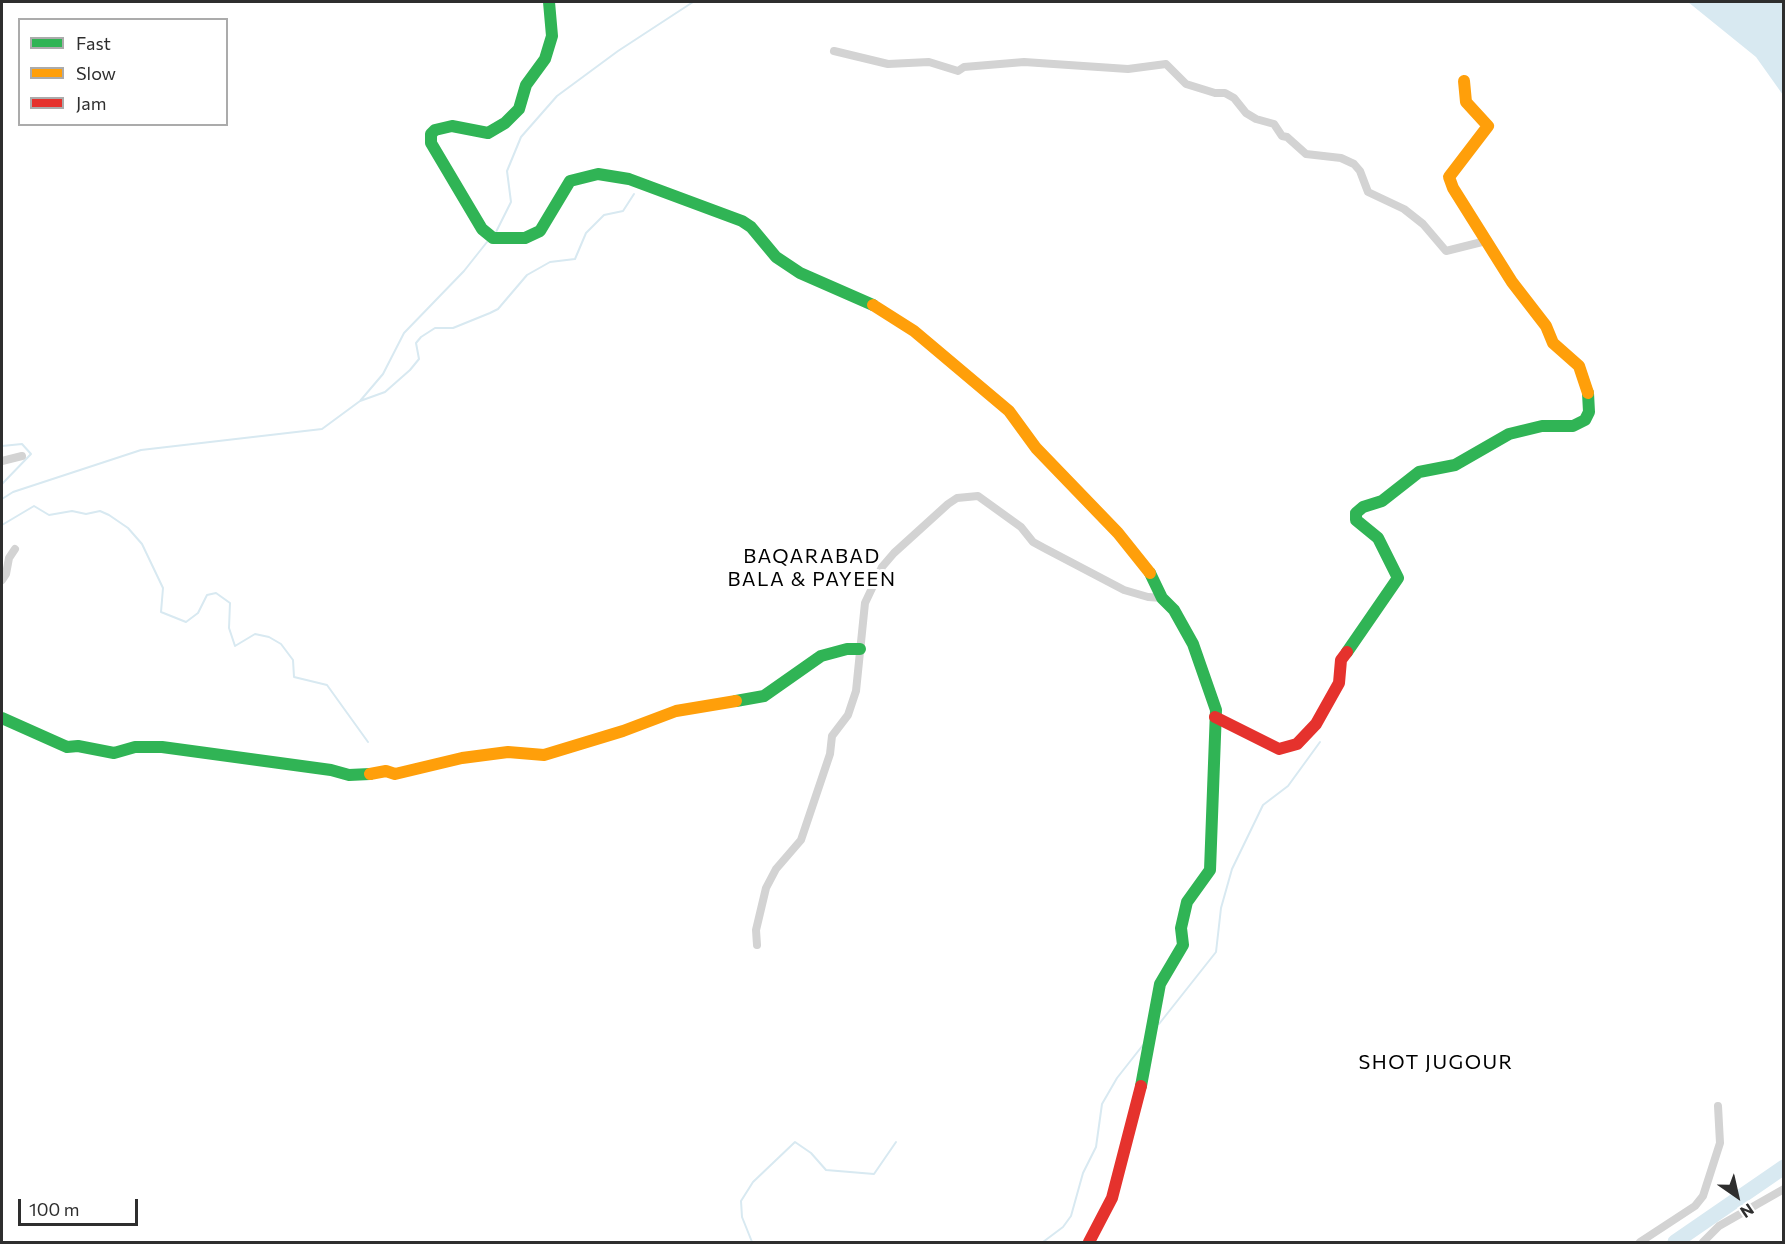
<!DOCTYPE html>
<html>
<head>
<meta charset="utf-8">
<style>
	body { margin:0 }
	#map { position:relative; width:1785px; height:1244px; overflow:hidden; background:#fff; font-family:Commissioner,sans-serif }
	canvas { display:block }
	.frame { position:absolute; inset:0; border:3px solid #2e2e2e; pointer-events:none }
	.legend { position:absolute; left:18px; top:18px; width:210px; height:108px; box-sizing:border-box; background:#fff; border:2px solid #ababab; margin:0; padding:8px 10px; list-style:none; font-size:18px; color:#2e2e2e }
	.legend li { display:flex; align-items:center; gap:12px; height:30px }
	.legend b { width:30px; border:2px solid #ababab }
	.north { position:absolute; left:1707px; top:1166px; width:60px; height:60px; -webkit-text-stroke:4px #fff; paint-order:stroke; rotate:146deg; font-size:16px; font-weight:700; line-height:24px; text-align:center; color:#2e2e2e }
	.north::after { content:''; display:block; margin:auto; width:21px; height:27px; background:#2e2e2e; clip-path:polygon(50% 0,100% 100%,50% 72%,0 100%) }
	.scale { position:absolute; left:18px; top:1199px; width:120px; height:27px; box-sizing:border-box; border:3px solid #2e2e2e; border-top:0; padding-left:8px; font-size:18px; line-height:21px; white-space:nowrap; color:#2e2e2e; -webkit-text-stroke:4px #fff; paint-order:stroke }
</style>
</head>
<body>
<div id="map">
<canvas width="1785" height="1244"></canvas>
<div class="frame"></div>
<ul class="legend">
<li><b style="height:8px;background:#30b455"></b>Fast</li>
<li><b style="height:8px;background:#ff9f0a"></b>Slow</li>
<li><b style="height:8px;background:#e5322d"></b>Jam</li>
</ul>
<div class="north">N</div>
<div class="scale">100 m</div>
</div>
<script>
const ctx = document.querySelector('canvas').getContext('2d');
ctx.lineJoin = 'round';
function paint(path, color) { ctx.fillStyle = color; ctx.fill(path, 'evenodd'); }
const toPath = rows => new Path2D(rows.map(r => 'M' + r).join(''));
function strokePath(path, color, width, dash) { ctx.strokeStyle = color; ctx.lineWidth = width; ctx.lineCap = dash ? 'butt' : 'round'; ctx.setLineDash(dash || []); ctx.stroke(path); }
function drawText(font, color, halo, rows, align = 'center') {
  ctx.font = font + ' Commissioner,sans-serif'; ctx.lineWidth = 6; ctx.setLineDash([]); ctx.textBaseline = 'middle'; ctx.strokeStyle = halo; ctx.fillStyle = color; for (const [text, x, y, turn = 0] of rows) {
    ctx.save(); ctx.translate(x, y); ctx.rotate((+turn || 0) * Math.PI / 180); ctx.textAlign = isNaN(turn) ? turn : align; if (halo) ctx.strokeText(text, 0, 0); ctx.fillText(text, 0, 0); ctx.restore();
  }
}
const water = toPath([
	[1688,2,1783,2,1783,95,1756,57]
]);
const stream = toPath([
	[496,232,511,202,507,171,521,137,557,96,618,51,693,2],
	[360,401,385,392,410,370,419,359,416,343,421,337,435,328,453,328,490,313,498,309,527,275,550,262,575,259,586,233,604,215,623,211,634,194],
	[2,446,22,444,31,454,2,484],
	[2,499,13,492,141,450,322,429,360,401,383,374,404,333,464,271,487,242],
	[2,525,34,506,49,515,72,511,86,514,100,511,109,515,128,528,142,544,163,588,161,612,186,622,198,613,207,595,216,593,230,603,229,628,235,646,255,634,269,637,281,644,293,660,294,677,327,685,368,742],
	[1159,1024,1216,952,1221,908,1232,869,1263,805,1288,786,1320,742],
	[752,1242,742,1217,741,1201,753,1182,795,1142,811,1153,826,1170,874,1174,896,1142],
	[1043,1242,1063,1227,1071,1216,1083,1173,1096,1147,1102,1104,1117,1078,1143,1045]
]);
const river = toPath([
	[1675,1242,1784,1167]
]);
const street = toPath([
	[834,51,888,64,929,62,958,71,964,67,1024,62,1128,69,1166,64,1186,84,1215,93,1225,93,1234,98,1246,113,1256,119,1274,124,1282,136,1287,137,1306,154,1341,158,1354,164,1360,171,1368,192,1404,209,1423,224,1446,251,1486,241],
	[2,461,22,456],
	[2,580,6,574,9,558,15,549],
	[757,945,756,930,766,888,776,869,801,840,830,754,832,736,848,715,856,691,865,603,882,567,894,553,948,504,957,498,978,496,1021,527,1033,542,1044,548,1124,590,1148,597,1162,598],
	[1640,1242,1695,1206,1703,1196,1720,1143,1718,1106],
	[1703,1242,1719,1226,1784,1189]
]);
const fast = toPath([
	[549,2,552,36,545,59,526,85,519,109,505,123,488,133,452,126,435,130,431,134,431,143,482,229,493,238,525,238,540,231,570,181,598,174,629,179,742,221,751,227,776,257,800,273,873,305],
	[1347,652,1398,578,1378,538,1356,520,1356,513,1363,507,1382,501,1419,472,1455,465,1509,434,1542,426,1573,426,1585,420,1589,412,1588,393],
	[736,701,764,696,821,656,847,649,860,649],
	[2,718,67,747,78,746,114,753,135,747,162,747,331,770,349,775,370,774],
	[1141,1086,1160,984,1183,945,1181,928,1187,902,1210,870,1216,710,1193,644,1174,610,1162,598,1150,573]
]);
const slow = toPath([
	[1464,81,1466,102,1488,126,1449,177,1453,188,1512,282,1546,326,1553,343,1579,366,1588,393],
	[873,305,914,331,1009,411,1036,448,1118,533,1150,573],
	[370,774,386,771,395,774,462,758,508,752,544,755,623,731,676,711,736,701]
]);
const jam = toPath([
	[1215,717,1279,749,1297,744,1316,724,1339,683,1341,660,1347,652],
	[1089,1242,1112,1198,1141,1086]
]);
const quarterNames = [
	["BAQARABAD",812,556],
	["BALA & PAYEEN",812,579],
	["SHOT JUGOUR",1436,1062]
];
paint(water, '#d8e9f1');
strokePath(stream, '#d8e9f1', 2);
strokePath(river, '#d8e9f1', 15);
strokePath(street, '#d3d3d3', 8);
strokePath(fast, '#30b455', 12);
strokePath(slow, '#ff9f0a', 12);
strokePath(jam, '#e5322d', 12);
ctx.letterSpacing = '1.5px';
drawText('20px', '#000', '#fff', quarterNames);
ctx.letterSpacing = '0px';
</script>
</body>
</html>
